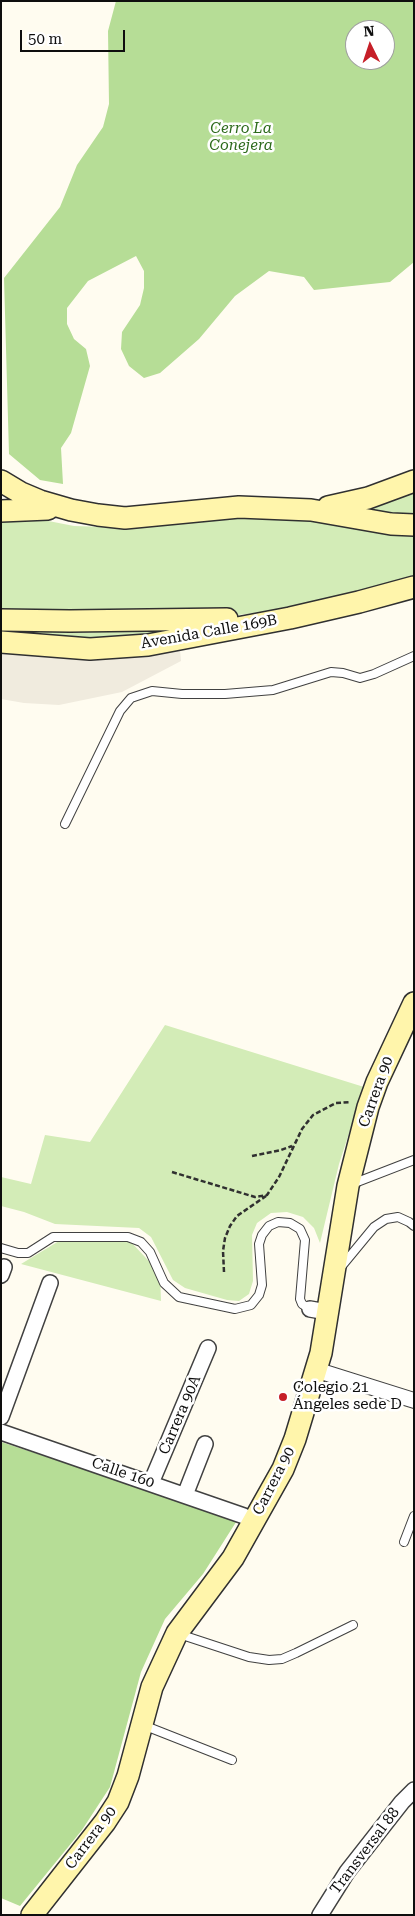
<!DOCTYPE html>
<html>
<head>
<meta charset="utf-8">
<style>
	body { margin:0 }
	#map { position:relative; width:415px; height:1916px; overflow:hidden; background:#fffcf0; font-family:"Roboto Serif",serif }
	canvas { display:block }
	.frame { position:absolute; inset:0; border:2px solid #0e0e0e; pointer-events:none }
	.north { position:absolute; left:345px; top:20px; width:50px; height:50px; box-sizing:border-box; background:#fff; border:1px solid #9f9f9f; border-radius:50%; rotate:356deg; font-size:14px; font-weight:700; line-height:20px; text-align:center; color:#0e0e0e }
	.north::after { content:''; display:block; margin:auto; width:18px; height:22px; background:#c61f28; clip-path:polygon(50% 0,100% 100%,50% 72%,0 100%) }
	.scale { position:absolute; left:20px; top:30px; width:105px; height:22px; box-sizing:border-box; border:2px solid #0e0e0e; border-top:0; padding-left:6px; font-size:15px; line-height:18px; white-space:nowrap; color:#0e0e0e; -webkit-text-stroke:4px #fff; paint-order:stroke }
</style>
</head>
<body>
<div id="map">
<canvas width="415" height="1916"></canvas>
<div class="frame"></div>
<div class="north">N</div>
<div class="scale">50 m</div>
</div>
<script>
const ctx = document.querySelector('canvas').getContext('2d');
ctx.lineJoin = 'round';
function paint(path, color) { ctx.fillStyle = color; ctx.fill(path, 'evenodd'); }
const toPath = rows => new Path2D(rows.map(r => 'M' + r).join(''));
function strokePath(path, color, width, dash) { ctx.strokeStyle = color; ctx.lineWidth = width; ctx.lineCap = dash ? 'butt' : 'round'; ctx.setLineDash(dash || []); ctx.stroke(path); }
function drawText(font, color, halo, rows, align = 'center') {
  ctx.font = font + ' "Roboto Serif",serif'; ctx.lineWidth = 5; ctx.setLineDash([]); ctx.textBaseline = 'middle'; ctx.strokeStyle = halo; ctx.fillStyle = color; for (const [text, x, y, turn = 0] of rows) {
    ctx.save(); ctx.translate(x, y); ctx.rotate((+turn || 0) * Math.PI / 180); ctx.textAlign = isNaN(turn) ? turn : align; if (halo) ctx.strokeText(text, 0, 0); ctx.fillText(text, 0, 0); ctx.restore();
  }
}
const green = toPath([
	[414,488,414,518,374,514,369,508],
	[221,515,301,517,414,536,414,583,303,607,238,615,52,615,1,610,1,517,33,518,74,526,139,528],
	[1,628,76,633,195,628,137,638,84,641,1,635],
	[165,1025,364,1087,339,1164,320,1243,314,1228,303,1217,287,1212,271,1213,257,1223,252,1235,253,1281,249,1294,239,1301,227,1300,185,1288,173,1280,151,1237,139,1228,55,1224,24,1212,1,1206,1,1177,31,1184,45,1135,90,1142],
	[105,1240,130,1241,160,1273,161,1301,21,1264,59,1241]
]);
const forest = toPath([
	[116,1,414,1,414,262,390,282,314,290,304,277,269,271,235,296,199,339,160,373,144,378,129,366,121,349,122,332,140,305,144,288,144,271,136,256,88,281,67,308,67,324,74,339,86,349,90,366,71,433,61,448,63,484,40,480,9,454,4,278,60,207,77,165,103,127,109,104,108,31],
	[355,30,385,30,385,60,355,60],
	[1,1442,238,1519,203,1574,165,1619,141,1672,110,1787,82,1830,20,1906,1,1898]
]);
const plaza = toPath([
	[1,648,180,649,181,661,122,692,59,705,24,703,1,699]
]);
const path = toPath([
	[252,1156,281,1150,292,1146],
	[172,1172,255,1197,267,1195,279,1177,302,1129,313,1115,336,1103,351,1102],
	[224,1272,223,1251,225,1238,230,1226,237,1216,266,1196]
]);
const lane = toPath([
	[65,824,120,711,131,698,152,691,182,694,225,694,273,690,331,672,343,673,360,678,374,674,414,656],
	[352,1184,414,1160],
	[1,1248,18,1253,28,1253,53,1237,128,1237,141,1242,150,1252,164,1283,179,1297,235,1309,251,1305,259,1295,262,1285,259,1244,262,1235,269,1226,278,1222,290,1223,300,1229,305,1240,300,1299,302,1304,310,1309],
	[341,1267,374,1227,386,1219,398,1217,409,1222,414,1226],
	[319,1367,414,1397],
	[317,1374,414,1404],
	[404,1542,414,1516],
	[179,1634,249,1657,269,1660,282,1659,296,1653,353,1625],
	[143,1725,232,1760]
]);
const street = toPath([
	[1,1275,4,1267],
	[310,1309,327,1312],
	[1,1417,50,1283],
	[1,1432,244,1516],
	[151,1483,208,1348],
	[185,1495,205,1444],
	[320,1915,347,1872,402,1802,414,1790]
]);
const secondary = toPath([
	[1,481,21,493,40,501,71,510,98,515,125,518,239,507,311,510,391,524,414,525],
	[328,507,368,498,414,481],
	[1,511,48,509],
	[1,620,70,621,227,619],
	[1,642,90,649,148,645,290,618,359,602,414,587],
	[32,1915,105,1822,118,1802,128,1776,152,1687,177,1633,233,1558,283,1469,295,1439,321,1353,348,1186,368,1107,377,1082,414,1003]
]);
const markers = [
	[283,1397,5,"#c61f28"]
];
const parkNames = [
	["Cerro La",241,129],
	["Conejera",241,146]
];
const streetNames = [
	["Avenida Calle 169B",209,632,-10],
	["Carrera 90",376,1092,-70],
	["Carrera 90A",180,1415,-67],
	["Calle 160",123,1473,19],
	["Carrera 90",274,1481,-63],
	["Carrera 90",91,1838,-53],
	["Transversal 88",365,1851,-53]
];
const poiNames = [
	["Colegio 21",293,1388],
	["Ángeles sede D",293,1405]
];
paint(green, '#d3ecb7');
paint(forest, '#b6dd96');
paint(plaza, '#f0ebde');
strokePath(lane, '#414141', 10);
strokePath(street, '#414141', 18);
strokePath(secondary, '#303030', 24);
strokePath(path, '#303030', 2.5, [5, 2.5]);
strokePath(lane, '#fff', 8);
strokePath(street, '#fff', 15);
strokePath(secondary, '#fff5ab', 21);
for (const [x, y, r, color] of markers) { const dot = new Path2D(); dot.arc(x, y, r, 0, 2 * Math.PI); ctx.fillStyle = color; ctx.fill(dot); strokePath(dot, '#fff', 2); }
drawText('italic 15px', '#2c6a1b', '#fff', parkNames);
drawText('15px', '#0e0e0e', '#fff', streetNames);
drawText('15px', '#0e0e0e', '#fff', poiNames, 'left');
</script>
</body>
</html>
